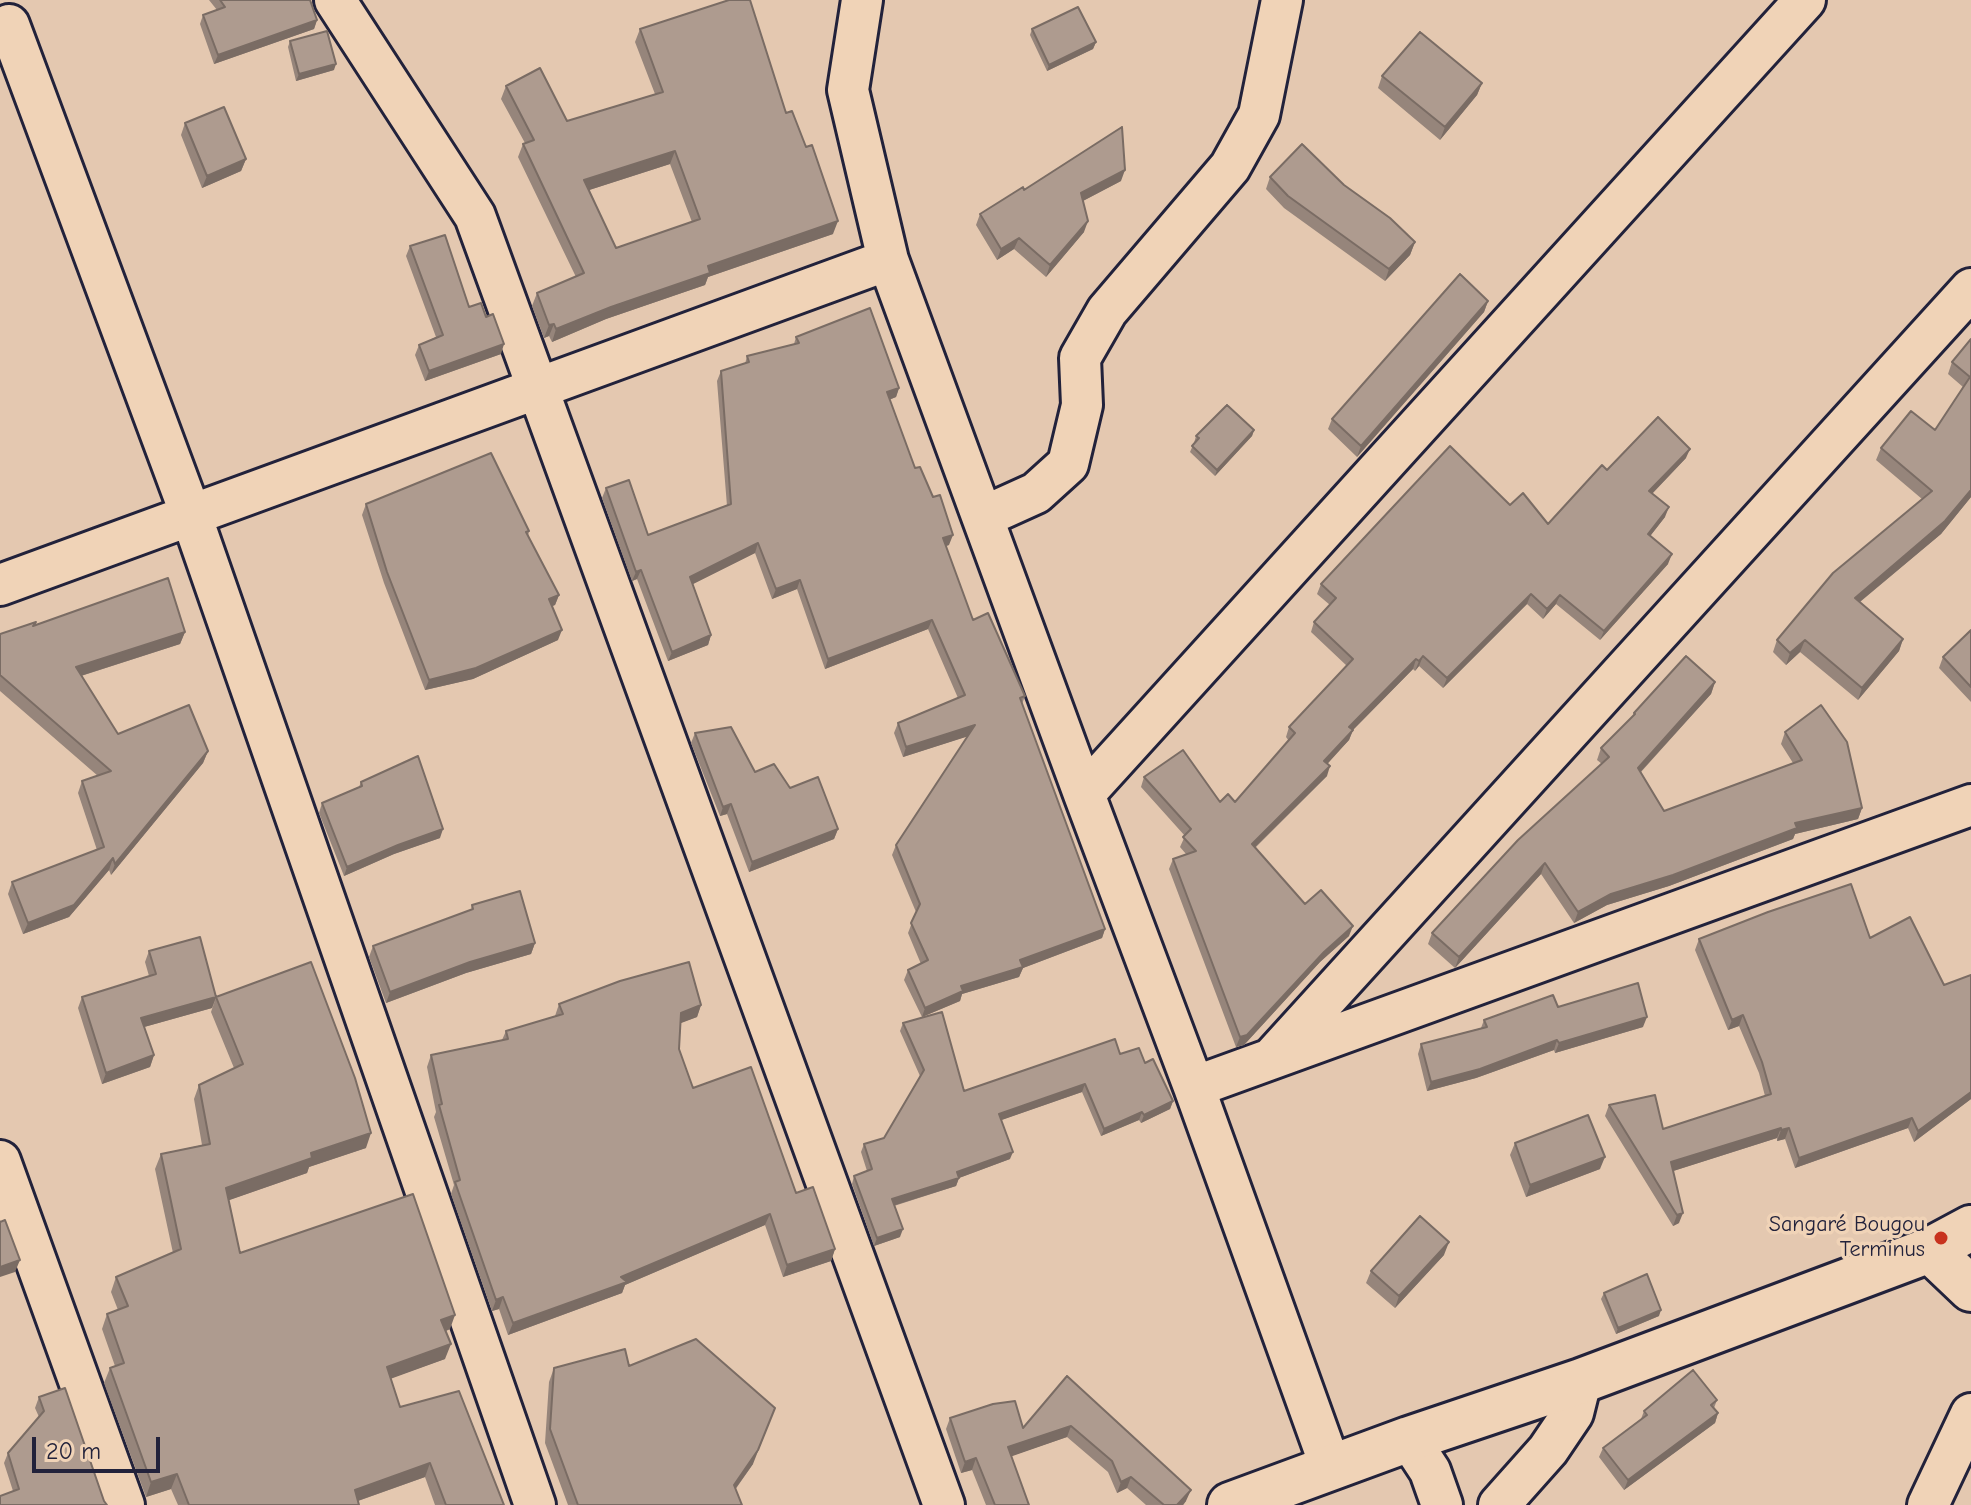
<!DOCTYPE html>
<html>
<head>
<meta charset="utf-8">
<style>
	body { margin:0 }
	#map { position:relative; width:1971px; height:1505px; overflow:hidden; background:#e4c8b0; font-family:"Comic Neue",sans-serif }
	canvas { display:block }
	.scale { position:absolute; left:32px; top:1437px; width:128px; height:36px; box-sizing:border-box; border:4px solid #22223b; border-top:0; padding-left:10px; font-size:24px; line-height:28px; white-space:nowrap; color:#22223b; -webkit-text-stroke:6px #f0d3b7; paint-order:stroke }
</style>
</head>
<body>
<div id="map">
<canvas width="1971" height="1505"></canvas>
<div class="scale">20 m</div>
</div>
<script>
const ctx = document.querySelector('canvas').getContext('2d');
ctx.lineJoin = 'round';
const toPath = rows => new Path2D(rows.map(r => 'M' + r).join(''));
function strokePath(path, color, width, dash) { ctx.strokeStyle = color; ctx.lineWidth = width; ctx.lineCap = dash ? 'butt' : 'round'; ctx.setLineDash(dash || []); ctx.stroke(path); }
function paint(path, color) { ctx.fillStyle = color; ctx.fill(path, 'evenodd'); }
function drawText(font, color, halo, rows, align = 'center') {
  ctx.font = font + ' "Comic Neue",sans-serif'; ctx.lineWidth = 7; ctx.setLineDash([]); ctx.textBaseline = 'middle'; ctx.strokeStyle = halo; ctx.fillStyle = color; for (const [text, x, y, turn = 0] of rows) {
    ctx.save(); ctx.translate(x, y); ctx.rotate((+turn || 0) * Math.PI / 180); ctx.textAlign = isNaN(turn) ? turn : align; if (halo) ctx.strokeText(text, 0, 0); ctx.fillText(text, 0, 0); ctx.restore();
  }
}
const street = toPath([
	[335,0,475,216,944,1505],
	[862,0,848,90,888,260,1084,794,1194,1087,1331,1468],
	[9,25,191,515,535,1505],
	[983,517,1036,493,1068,464,1082,405,1080,358,1107,311,1230,167,1259,115,1282,0],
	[0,585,888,260],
	[1084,794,1805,0],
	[1273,1057,1971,289],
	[1194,1087,1971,805],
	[0,1161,124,1505],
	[1409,1439,1430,1471,1442,1505],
	[1499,1505,1548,1450,1573,1413,1581,1381],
	[1928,1505,1971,1414]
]);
const secondary = toPath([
	[1930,1250,1971,1289],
	[1230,1505,1409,1439,1581,1381,1930,1250,1971,1228]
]);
const wall = toPath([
	[209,0,310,0,317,20,314,29,214,64,200,24,203,15,217,10],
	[640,29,786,113,833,234,708,277,705,285,606,319,552,342,549,336,544,338,532,306,537,293,576,277,518,157,523,144,525,143,501,99,506,86,567,121,655,94,635,42],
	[670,164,692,222,616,248,589,190],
	[1032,29,1096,42,1093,49,1047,71,1030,35],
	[290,41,334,70,296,81,288,47],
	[1382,76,1482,83,1477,95,1440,140,1378,88],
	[185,123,246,159,241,171,202,188,181,135],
	[1270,177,1344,185,1415,242,1410,255,1385,281,1284,208,1266,189],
	[1121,181,1083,201,1084,232,1046,277,1014,249,997,260,976,225,980,214,1024,190],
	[410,246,469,307,501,354,425,381,415,355,419,345,436,337,406,256],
	[1488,301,1484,312,1357,457,1328,429,1332,419],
	[796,337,899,388,896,397,889,400,915,468,949,545,946,546,973,620,1025,696,1022,704,1105,929,1102,938,1023,968,1019,977,962,994,960,1001,922,1017,904,980,908,970,921,964,908,933,916,912,892,855,896,845,968,736,903,757,894,733,898,723,958,698,928,629,825,669,797,589,772,599,755,553,693,584,711,635,708,645,668,661,637,579,632,581,602,498,606,488,648,535,727,506,717,381,721,371,745,364,747,356,794,344],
	[1971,339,1971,497,1941,534,1860,602,1903,639,1899,651,1858,700,1800,652,1786,665,1773,652,1777,640,1922,499,1876,460,1881,448,1935,430,1963,387,1948,374,1952,362],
	[1254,430,1252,436,1215,476,1190,452,1194,443,1196,436],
	[1686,458,1652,494,1665,517,1650,536,1668,564,1600,640,1556,604,1543,619,1527,604,1443,688,1419,666,1415,671,1413,669,1353,730,1349,740,1327,763,1327,776,1255,848,1305,904,1349,936,1320,962,1244,1045,1236,1047,1169,869,1173,859,1186,854,1180,847,1185,836,1141,787,1144,777,1220,802,1235,802,1289,741,1286,737,1289,727,1347,666,1311,632,1314,622,1330,605,1317,594,1321,584,1510,505,1548,524,1607,470],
	[366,504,529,531,528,536,559,595,555,605,552,606,558,640,473,679,425,690,384,583,362,515],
	[34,626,185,632,180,644,81,676,118,734,208,751,203,763,111,875,109,870,69,917,23,934,8,894,12,882,97,850,78,793,82,781,98,776,0,691,0,634],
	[1971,630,1971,702,1939,668,1943,657],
	[1715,682,1711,694,1641,772,1664,811,1793,763,1781,744,1785,732,1862,808,1858,819,1795,834,1793,839,1669,886,1607,905,1574,923,1541,874,1455,968,1428,944,1432,933,1602,764,1597,760,1601,748,1632,718,1634,713],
	[695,733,755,772,790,788,838,829,834,839,749,872,727,814,720,816,691,743],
	[361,782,440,838,394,854,344,876,319,813,322,803,359,787],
	[472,905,535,943,531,954,466,973,386,1003,369,957,373,946,471,910],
	[1870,938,1944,985,1971,975,1971,1099,1914,1142,1908,1128,1795,1168,1785,1139,1777,1141,1777,1138,1673,1171,1679,1223,1673,1226,1605,1116,1609,1105,1663,1129,1765,1096,1759,1073,1739,1026,1728,1030,1695,950,1699,939],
	[149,951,216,997,212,1008,144,1027,154,1055,150,1067,102,1084,78,1008,82,997,149,976,145,962],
	[216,997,366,1148,309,1167,307,1173,229,1200,240,1253,450,1329,446,1331,445,1359,391,1378,400,1407,504,1505,435,1505,425,1477,358,1501,359,1505,178,1505,171,1489,146,1497,104,1383,110,1368,115,1366,102,1329,107,1314,118,1310,111,1292,116,1277,173,1253,155,1169,161,1154,202,1145,194,1099,199,1085,234,1068,211,1012],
	[559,1004,701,1005,697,1017,680,1023,679,1049,693,1088,796,1193,835,1249,831,1261,783,1277,765,1225,625,1285,622,1293,508,1335,499,1309,492,1311,451,1194,454,1185,434,1117,436,1112,427,1067,431,1055,502,1040,506,1031,555,1016],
	[1558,1007,1643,1027,1555,1053,1554,1050,1476,1078,1427,1091,1418,1054,1421,1044,1481,1028,1484,1020],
	[903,1023,964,1091,1120,1054,1145,1063,1173,1101,1170,1109,1141,1123,1139,1120,1101,1136,1082,1092,1001,1120,1010,1159,959,1178,956,1186,894,1206,900,1237,874,1246,852,1184,854,1176,867,1171,861,1152,864,1144,884,1138,920,1076,900,1031],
	[1515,1143,1600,1169,1526,1197,1510,1155],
	[1444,1255,1395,1308,1366,1283,1371,1271],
	[1604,1293,1659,1316,1616,1334,1601,1299],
	[629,1366,753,1464,735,1490,742,1505,568,1505,545,1443,549,1382,554,1368],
	[1067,1376,1186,1501,1183,1505,1146,1505,1127,1488,1117,1493,1108,1472,1067,1437,1011,1456,1029,1505,986,1505,972,1470,961,1473,946,1429,950,1418,1023,1428],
	[39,1397,104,1501,13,1491,4,1463,8,1453,39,1417,35,1408],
	[1717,1400,1714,1408,1718,1413,1715,1423,1624,1490,1599,1457,1603,1448,1641,1419,1644,1411]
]);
const shadedWall = toPath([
	[317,20,314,29,214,64,218,55],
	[1096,42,1093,49,1047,71,1049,65],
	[336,64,334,70,296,81,299,74],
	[1482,83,1477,95,1440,140,1445,127],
	[675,151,670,164,580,193,584,180],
	[246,159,241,171,202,188,207,176],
	[1125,170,1121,181,1077,204,1081,193],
	[838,221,833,234,708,277,705,285,606,319,552,342,556,329,708,266],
	[1088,221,1084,232,1046,277,1050,265],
	[1019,238,1014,249,997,260,1001,249],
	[1415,242,1410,255,1385,281,1389,269],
	[1488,301,1484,312,1357,457,1361,446],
	[554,324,549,336,544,338,549,325],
	[504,344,501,354,425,381,429,371],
	[899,388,896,397,883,402,887,392],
	[1254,430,1252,436,1215,476,1217,470],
	[1690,449,1686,458,1645,501,1649,491],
	[1971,490,1971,497,1941,534,1850,610,1855,598],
	[1669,507,1665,517,1644,544,1648,534],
	[953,535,949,545,939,548,943,538],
	[758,543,755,553,687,587,690,577],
	[1672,554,1668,564,1600,640,1604,631],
	[641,570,637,579,632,581,636,572],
	[800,580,797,589,772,599,776,589],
	[1531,594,1527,604,1443,688,1447,678],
	[559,595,555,605,545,609,549,599],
	[1560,595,1556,604,1543,619,1547,609],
	[932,620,928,629,825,669,828,659],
	[562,630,558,640,473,679,425,690,429,680],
	[185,632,180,644,71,679,76,667],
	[711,635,708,645,668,661,672,652],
	[1903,639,1899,651,1858,700,1862,688],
	[1805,640,1800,652,1786,665,1790,653],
	[1423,656,1419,666,1415,671,1419,661],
	[1416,659,1413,669,1346,737,1349,727],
	[1715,682,1711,694,1634,779,1638,768],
	[975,725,972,735,903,757,906,747],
	[1353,730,1349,740,1321,771,1324,761],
	[208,751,203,763,111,875,115,864],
	[1330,766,1327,776,1248,854,1252,844],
	[731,804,727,814,720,816,723,807],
	[1862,808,1858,819,1795,834,1793,839,1669,886,1607,905,1574,923,1578,912,1611,894,1795,823],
	[443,829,440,838,394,854,344,876,347,867,398,845],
	[838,829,834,839,749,872,752,862],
	[113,858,109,870,69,917,23,934,28,923],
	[1545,863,1541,874,1455,968,1459,957],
	[1353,926,1349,936,1320,962,1244,1045,1236,1047,1240,1037,1324,952],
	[1105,929,1102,938,1023,968,1019,977,962,994,960,1001,922,1017,925,1008,961,986,1020,960],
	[535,943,531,954,466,973,386,1003,390,992,470,962],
	[216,997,212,1008,137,1029,141,1018],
	[701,1005,697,1017,676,1025,681,1013],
	[1743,1015,1739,1026,1728,1030,1732,1020],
	[1647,1017,1643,1027,1555,1053,1559,1043],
	[1557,1040,1554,1050,1476,1078,1427,1091,1431,1082],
	[154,1055,150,1067,102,1084,106,1073],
	[1085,1084,1082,1092,996,1122,999,1114],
	[1971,1092,1971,1099,1914,1142,1918,1131],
	[1173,1101,1170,1109,1141,1123,1144,1115],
	[1142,1112,1139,1120,1101,1136,1104,1129],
	[1912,1118,1908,1128,1795,1168,1799,1158],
	[1781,1128,1777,1138,1667,1173,1671,1162],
	[1789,1128,1785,1139,1777,1141,1781,1130],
	[371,1133,366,1148,309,1167,307,1173,221,1203,226,1188,311,1153],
	[1013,1152,1010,1159,959,1178,956,1186,889,1207,892,1199,957,1172],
	[1605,1157,1600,1169,1526,1197,1530,1185],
	[1683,1213,1679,1223,1673,1226,1677,1215],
	[770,1214,765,1225,625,1285,622,1293,508,1335,513,1323],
	[903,1229,900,1237,874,1246,877,1238],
	[1449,1242,1444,1255,1395,1308,1399,1296],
	[835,1249,831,1261,783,1277,787,1265],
	[20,1260,15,1272,0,1277,0,1267],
	[503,1297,499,1309,492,1311,496,1300],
	[1661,1310,1659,1316,1616,1334,1618,1328],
	[455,1315,450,1329,436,1335,441,1320],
	[451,1344,445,1359,382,1382,387,1367],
	[775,1408,753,1464,728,1499,734,1485],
	[1718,1413,1715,1423,1624,1490,1628,1480],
	[1071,1426,1067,1437,1004,1459,1008,1447],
	[976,1458,972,1470,961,1473,965,1462],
	[430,1463,425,1477,349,1504,355,1490],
	[177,1474,171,1489,146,1497,151,1482],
	[1131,1477,1127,1488,1117,1493,1121,1482],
	[1191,1490,1186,1501,1183,1505,1177,1505]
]);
const building = toPath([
	[220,0,310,0,317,20,218,55,203,15,225,7,220,0],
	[729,0,750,0,786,113,792,111,806,147,812,145,838,221,708,266,710,273,611,307,556,329,554,324,549,325,537,293,584,273,523,144,534,140,506,86,540,68,567,121,663,92,640,29,729,0],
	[675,151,700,219,616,248,584,180,675,151],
	[1078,7,1096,42,1049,65,1032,29,1078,7],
	[327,31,336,64,299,74,290,41,327,31],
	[1420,32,1482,83,1445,127,1382,76,1420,32],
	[224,107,246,159,207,176,185,123,224,107],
	[1122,127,1125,170,1081,193,1088,221,1050,265,1019,238,1001,249,980,214,1023,187,1024,190,1122,127],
	[1302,144,1344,185,1390,218,1415,242,1389,269,1288,196,1270,177,1302,144],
	[445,235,469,307,481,303,486,317,493,314,504,344,429,371,419,345,443,335,410,246,445,235],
	[1460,274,1488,301,1361,446,1332,419,1460,274],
	[870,308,899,388,887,392,915,468,920,467,933,497,940,495,953,535,943,538,973,620,988,613,1025,696,1020,698,1105,929,1020,960,1023,967,961,986,963,991,925,1008,908,970,928,960,911,923,920,904,896,845,975,725,906,747,898,723,965,695,932,620,828,659,800,580,776,589,758,543,690,577,711,635,672,652,641,570,636,572,606,488,629,480,648,535,731,504,721,371,749,362,747,356,799,343,796,337,870,308],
	[1971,339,1971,490,1945,521,1855,598,1903,639,1862,688,1805,640,1790,653,1777,640,1833,573,1932,491,1881,448,1911,411,1935,430,1970,377,1952,362,1971,339],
	[1227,405,1254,430,1217,470,1192,446,1199,438,1196,436,1227,405],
	[1658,417,1690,449,1649,491,1669,507,1648,534,1672,554,1604,631,1560,595,1547,609,1531,594,1447,678,1423,656,1419,661,1416,659,1349,727,1353,730,1324,761,1330,766,1252,844,1305,904,1321,890,1353,926,1324,952,1247,1035,1240,1037,1173,859,1196,851,1183,837,1191,829,1144,777,1183,750,1220,802,1228,794,1235,802,1295,733,1289,727,1353,659,1314,622,1336,598,1321,584,1450,446,1510,505,1523,493,1548,524,1602,465,1607,470,1658,417],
	[491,453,529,531,526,532,559,595,549,599,562,630,476,668,429,680,387,572,366,504,491,453],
	[168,578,185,632,76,667,118,734,189,705,208,751,115,864,113,858,74,905,28,923,12,882,104,847,82,781,111,771,0,675,0,634,36,622,33,626,168,578],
	[1971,630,1971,687,1943,657,1971,630],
	[1686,656,1715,682,1638,768,1664,811,1802,760,1785,732,1821,705,1847,742,1862,808,1795,823,1797,828,1673,875,1611,894,1578,912,1545,863,1459,957,1432,933,1518,840,1609,757,1601,748,1635,714,1634,713,1686,656],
	[731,727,755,772,774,764,790,788,818,777,838,829,752,862,731,804,723,807,695,733,731,727],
	[418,756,443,829,398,845,347,867,322,803,362,786,361,782,418,756],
	[1851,884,1870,938,1910,917,1944,985,1971,975,1971,1092,1918,1131,1912,1118,1799,1158,1789,1128,1781,1130,1781,1128,1671,1162,1683,1213,1677,1215,1609,1105,1655,1095,1663,1129,1771,1094,1762,1062,1743,1015,1732,1020,1699,939,1768,912,1851,884],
	[520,891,535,943,470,962,390,992,373,946,473,909,472,905,520,891],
	[200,937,216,997,141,1018,154,1055,106,1073,82,997,156,974,149,951,200,937],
	[311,962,355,1078,371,1133,311,1153,312,1158,226,1188,240,1253,413,1194,455,1315,441,1320,451,1344,387,1367,400,1407,459,1391,504,1505,446,1505,430,1463,355,1490,359,1505,189,1505,177,1474,151,1482,110,1368,124,1363,107,1314,128,1306,116,1277,181,1249,161,1154,210,1144,199,1085,243,1064,216,997,311,962],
	[689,962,701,1005,681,1013,679,1049,693,1088,751,1067,796,1193,813,1187,835,1249,787,1265,770,1214,621,1277,627,1282,513,1323,503,1297,496,1300,455,1182,460,1180,439,1105,442,1104,431,1055,508,1039,506,1031,563,1014,559,1004,620,981,689,962],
	[1638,983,1647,1017,1559,1043,1557,1040,1480,1069,1431,1082,1421,1044,1487,1027,1484,1020,1553,995,1558,1007,1638,983],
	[942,1012,964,1091,1115,1039,1120,1054,1139,1048,1145,1063,1153,1059,1173,1101,1144,1115,1142,1112,1104,1129,1085,1084,999,1114,1013,1152,957,1172,959,1178,892,1199,903,1229,877,1238,854,1176,872,1169,864,1144,884,1138,924,1070,903,1023,942,1012],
	[1588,1115,1605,1157,1530,1185,1515,1143,1588,1115],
	[1420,1216,1449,1242,1399,1296,1371,1271,1420,1216],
	[5,1220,20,1260,0,1267,0,1222,5,1220],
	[1647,1274,1661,1310,1618,1328,1604,1293,1647,1274],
	[696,1339,775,1408,758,1450,734,1485,742,1505,578,1505,550,1429,554,1368,625,1349,629,1366,696,1339],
	[1693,1370,1717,1400,1711,1405,1718,1413,1628,1480,1603,1448,1647,1415,1644,1411,1693,1370],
	[1067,1376,1191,1490,1177,1505,1164,1505,1131,1477,1121,1482,1112,1461,1071,1426,1008,1447,1029,1505,995,1505,976,1458,965,1462,950,1418,993,1404,1015,1401,1023,1428,1067,1376],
	[65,1388,104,1501,107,1505,0,1505,0,1496,19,1489,8,1453,44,1411,39,1397,65,1388]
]);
const markers = [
	[1941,1238,8,"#c8321e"]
];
const poiNames = [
	["Sangaré Bougou",1925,1225],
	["Terminus",1925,1250]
];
strokePath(street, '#22223b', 46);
strokePath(secondary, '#22223b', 50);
strokePath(street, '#f0d3b7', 40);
strokePath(secondary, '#f0d3b7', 44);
paint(wall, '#96857b');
paint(shadedWall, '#7a6c64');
paint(building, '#ae9b8f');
strokePath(building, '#7a6c64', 2);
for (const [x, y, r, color] of markers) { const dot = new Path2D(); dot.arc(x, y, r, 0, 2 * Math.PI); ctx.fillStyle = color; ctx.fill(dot); strokePath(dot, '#f0d3b7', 3); }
drawText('22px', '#22223b', '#f0d3b7', poiNames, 'right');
</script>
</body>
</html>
